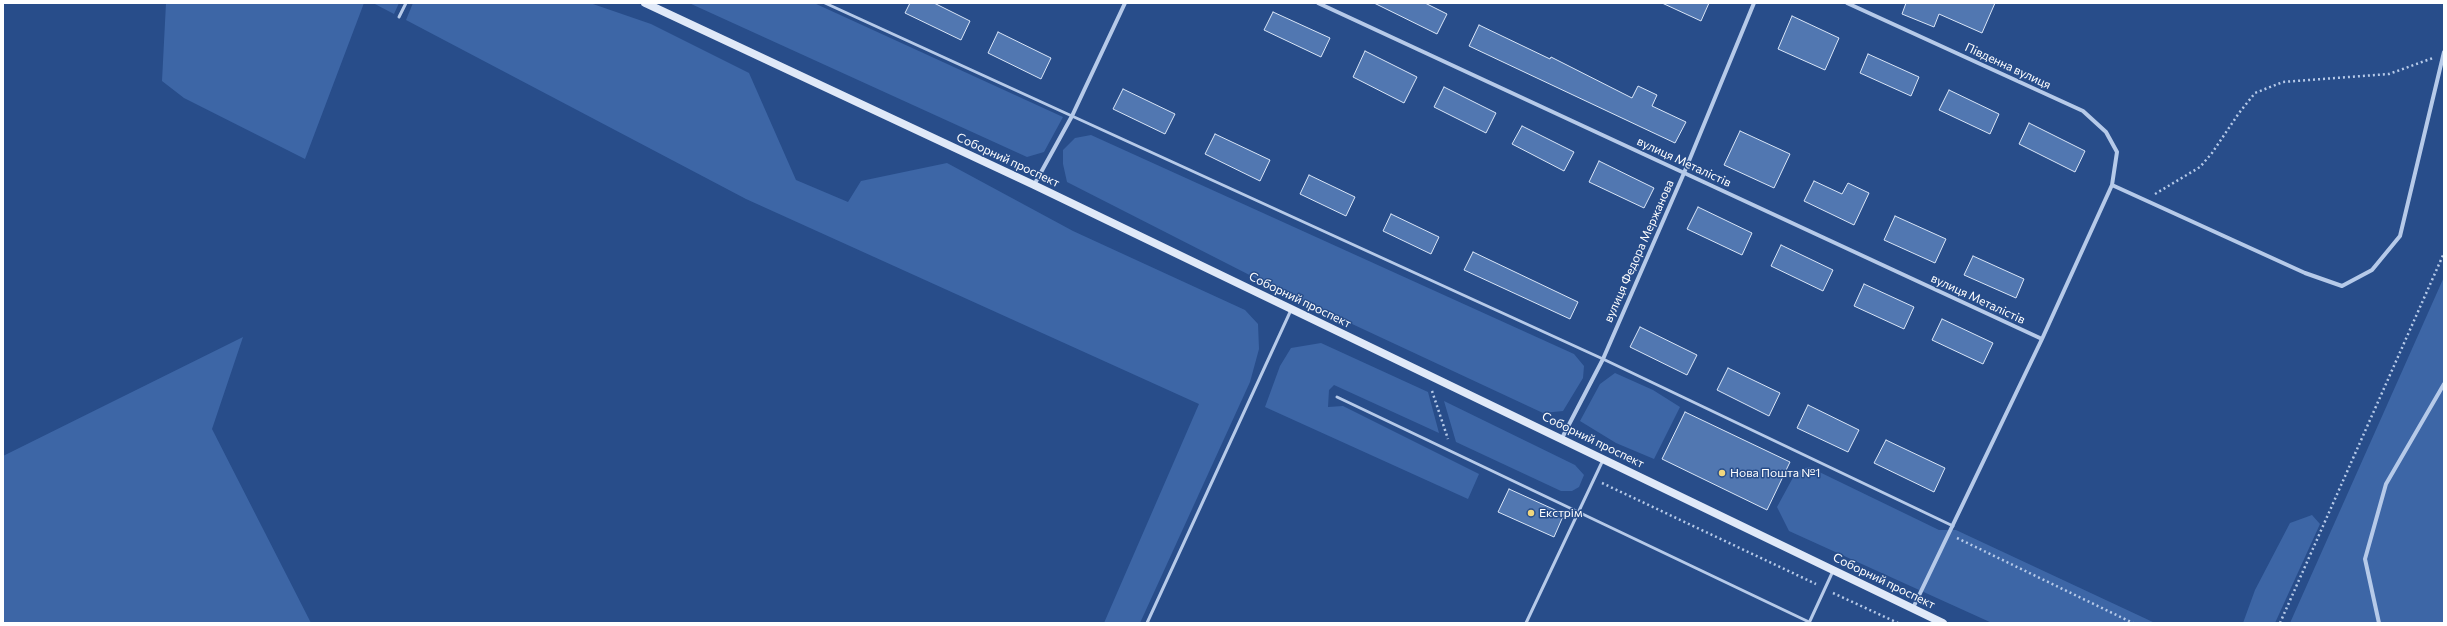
<!DOCTYPE html>
<html>
<head>
<meta charset="utf-8">
<style>
	body { margin:0 }
	#map { position:relative; width:2447px; height:626px; overflow:hidden; background:#284d8a; font-family:Commissioner,sans-serif }
	canvas { display:block }
	.frame { position:absolute; inset:0; border:4px solid #fff; pointer-events:none }
</style>
</head>
<body>
<div id="map">
<canvas width="2447" height="626"></canvas>
<div class="frame"></div>
</div>
<script>
const ctx = document.querySelector('canvas').getContext('2d');
ctx.lineJoin = 'round';
function paint(path, color) { ctx.fillStyle = color; ctx.fill(path, 'evenodd'); }
const toPath = rows => new Path2D(rows.map(r => 'M' + r).join(''));
function strokePath(path, color, width, dash) { ctx.strokeStyle = color; ctx.lineWidth = width; ctx.lineCap = dash ? 'butt' : 'round'; ctx.setLineDash(dash || []); ctx.stroke(path); }
function drawText(font, color, halo, rows, align = 'center') {
  ctx.font = font + ' Commissioner,sans-serif'; ctx.lineWidth = 3; ctx.setLineDash([]); ctx.textBaseline = 'middle'; ctx.strokeStyle = halo; ctx.fillStyle = color; for (const [text, x, y, turn = 0] of rows) {
    ctx.save(); ctx.translate(x, y); ctx.rotate((+turn || 0) * Math.PI / 180); ctx.textAlign = isNaN(turn) ? turn : align; if (halo) ctx.strokeText(text, 0, 0); ctx.fillText(text, 0, 0); ctx.restore();
  }
}
const green = toPath([
	[166,3,364,3,305,159,184,98,162,81],
	[373,3,399,3,394,14],
	[413,3,590,3,651,24,749,73,796,180,848,202,861,181,947,163,1073,231,1245,310,1258,324,1259,349,1250,382,1140,623,1104,623,1199,404,746,199,406,20],
	[689,3,814,3,1063,117,1044,152,1027,157],
	[1091,135,1574,354,1584,366,1583,378,1563,411,1543,413,1277,289,1067,182,1063,164,1063,150,1075,138],
	[2444,277,2444,623,2290,623],
	[243,337,212,429,311,623,3,623,3,456],
	[1321,343,1428,392,1439,433,1334,385,1329,390,1328,407,1343,406,1479,474,1468,499,1265,407,1280,366,1291,348],
	[1615,373,1653,390,1680,407,1654,459,1616,443,1580,421,1600,384],
	[1444,401,1575,465,1584,475,1579,487,1572,491,1561,491,1456,442],
	[1809,467,1939,530,1956,530,2155,623,1992,623,1789,531,1777,507,1796,472],
	[2312,515,2320,524,2275,623,2243,623,2255,590,2290,523]
]);
const building = toPath([
	[910,3,934,3,970,21,961,40,905,13,910,3],
	[1374,3,1425,3,1447,14,1437,34,1374,3],
	[1662,3,1709,3,1701,21,1662,3],
	[1906,3,1995,3,1982,33,1939,14,1934,27,1902,14,1906,3],
	[1273,12,1330,38,1321,57,1264,30,1273,12],
	[1792,16,1839,38,1825,70,1778,49,1792,16],
	[1479,25,1550,59,1551,57,1632,98,1638,86,1657,95,1652,106,1686,122,1675,143,1469,46,1479,25],
	[998,32,1051,58,1041,79,988,53,998,32],
	[1365,51,1417,77,1404,103,1353,77,1365,51],
	[1868,54,1919,77,1911,96,1860,73,1868,54],
	[1444,87,1496,113,1486,133,1434,107,1444,87],
	[1123,89,1175,114,1165,134,1113,109,1123,89],
	[1949,90,1999,114,1990,134,1939,110,1949,90],
	[2029,123,2085,151,2075,172,2019,144,2029,123],
	[1522,126,1574,152,1564,171,1512,144,1522,126],
	[1740,131,1790,154,1774,188,1724,165,1740,131],
	[1215,134,1270,160,1260,181,1205,154,1215,134],
	[1599,161,1654,188,1644,208,1589,182,1599,161],
	[1309,175,1355,197,1346,216,1300,194,1309,175],
	[1814,181,1842,194,1848,183,1869,193,1854,225,1804,201,1814,181],
	[1698,207,1752,233,1742,255,1687,229,1698,207],
	[1391,214,1439,237,1431,254,1383,231,1391,214],
	[1895,216,1946,239,1935,263,1884,240,1895,216],
	[1781,245,1833,270,1823,291,1771,266,1781,245],
	[1473,252,1578,302,1570,319,1464,270,1473,252],
	[1973,256,2024,279,2016,298,1964,275,1973,256],
	[1864,284,1914,307,1904,329,1854,306,1864,284],
	[1942,319,1993,343,1983,364,1932,340,1942,319],
	[1640,327,1697,355,1687,375,1630,347,1640,327],
	[1728,368,1780,393,1769,416,1717,390,1728,368],
	[1808,405,1859,430,1848,452,1797,428,1808,405],
	[1685,412,1790,462,1767,510,1662,459,1685,412],
	[1886,440,1945,468,1934,492,1874,463,1886,440],
	[1509,489,1564,514,1554,537,1498,512,1509,489]
]);
const path = toPath([
	[2155,194,2200,167,2212,153,2239,113,2255,93,2283,82,2389,74,2433,58],
	[1432,391,1448,439],
	[1602,483,1816,584],
	[1957,538,2133,623],
	[1833,593,1898,623],
	[2280,623,2444,253]
]);
const service = toPath([
	[825,3,1603,359,1953,526],
	[399,17,406,3],
	[1337,397,1809,622],
	[1147,623,1291,310],
	[1526,623,1603,460],
	[1809,623,1833,571]
]);
const minor = toPath([
	[1318,3,2042,339],
	[1847,3,2083,111,2106,132,2117,152,2112,185,2042,339,1913,608],
	[1034,185,1072,116,1125,3],
	[2112,185,2305,273,2342,286,2372,270,2400,236,2444,52],
	[1562,438,1603,359,1684,173,1754,3],
	[2379,623,2365,559,2386,484,2444,384]
]);
const secondary = toPath([
	[645,3,1034,185,1943,623]
]);
const markers = [
	[1722,473,4,"#f1d67d"],
	[1531,513,4,"#f1d67d"]
];
const streetNames = [
	["Південна вулиця",2008,66,25],
	["Соборний проспект",1008,160,25],
	["вулиця Металістів",1684,162,25],
	["вулиця Федора Мержанова",1639,251,-66],
	["вулиця Металістів",1978,299,25],
	["Соборний проспект",1300,300,26],
	["Соборний проспект",1593,440,26],
	["Соборний проспект",1884,581,26]
];
const poiNames = [
	["Нова Пошта №1",1730,473],
	["Екстрім",1539,513]
];
paint(green, '#3d66a6');
paint(building, '#5177b1');
strokePath(building, '#dae6f7', 1);
strokePath(path, '#b6cae9', 2.5, [2, 3]);
strokePath(service, '#b6cae9', 3);
strokePath(minor, '#b6cae9', 4);
strokePath(secondary, '#e0e9f8', 8);
for (const [x, y, r, color] of markers) { const dot = new Path2D(); dot.arc(x, y, r, 0, 2 * Math.PI); ctx.fillStyle = color; ctx.fill(dot); strokePath(dot, '#284d8a', 1.5); }
drawText('12px', '#fff', '#284d8a', streetNames);
drawText('12px', '#fff', '#284d8a', poiNames, 'left');
</script>
</body>
</html>
